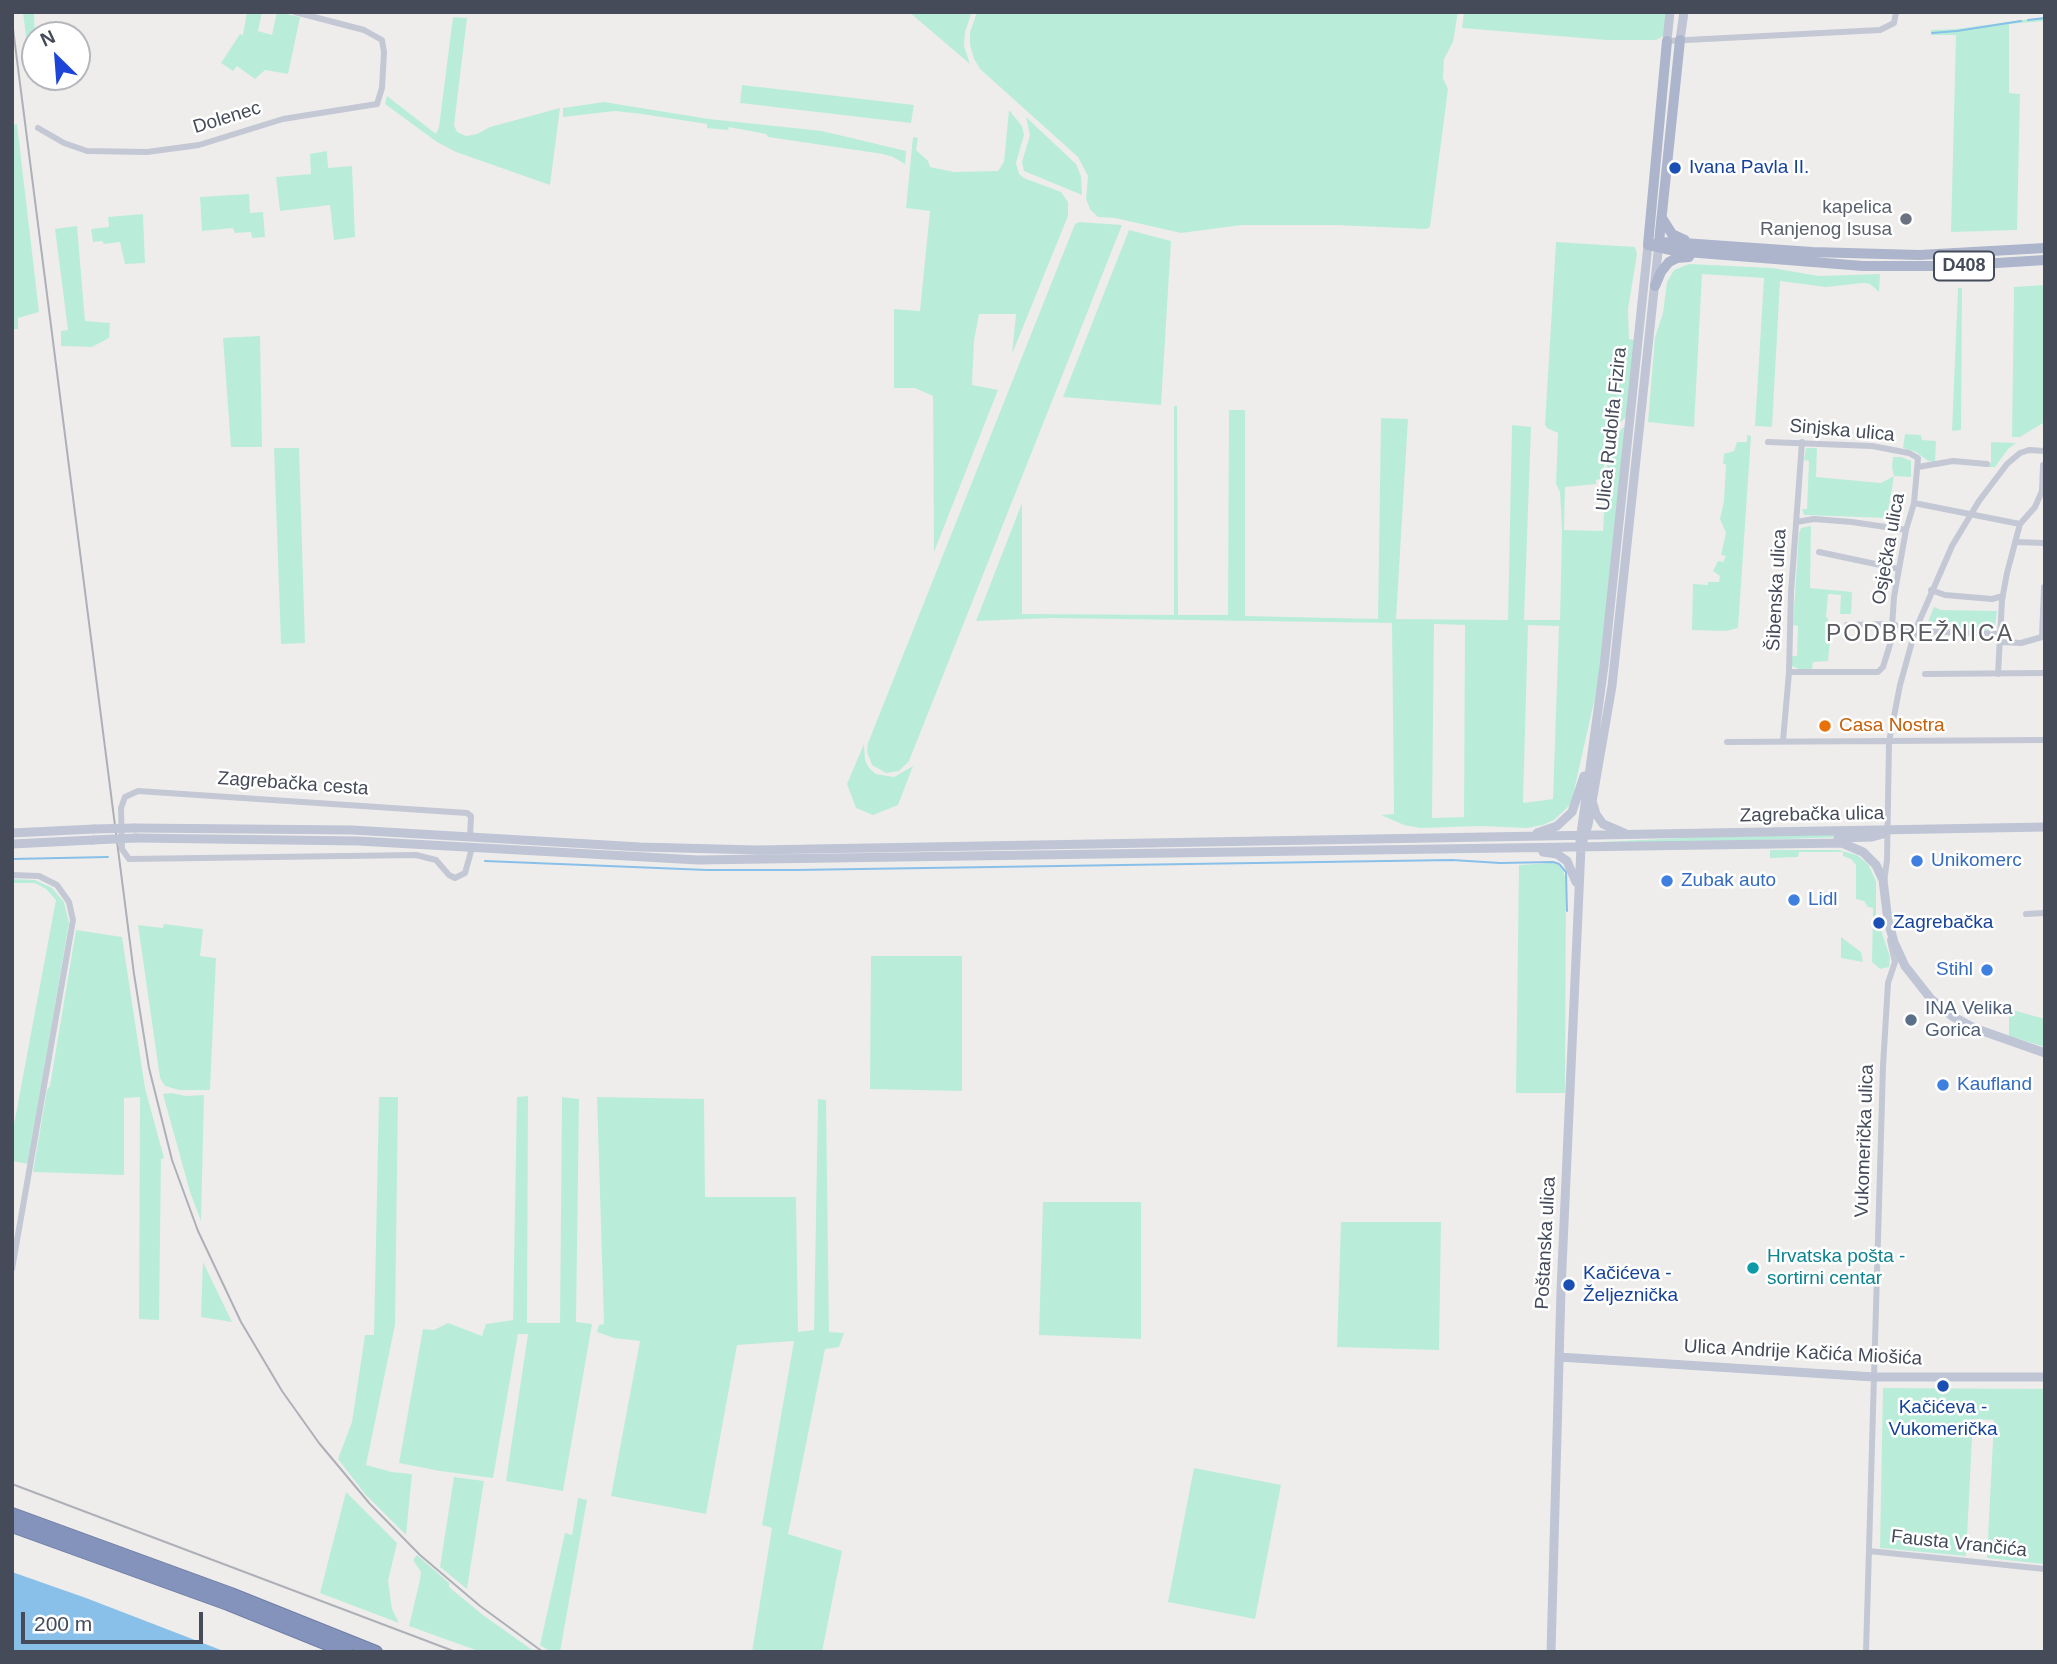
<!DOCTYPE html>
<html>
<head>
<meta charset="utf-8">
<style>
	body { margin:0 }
	#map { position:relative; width:2057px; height:1664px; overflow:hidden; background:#efedec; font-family:Helvetica,sans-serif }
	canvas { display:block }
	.frame { position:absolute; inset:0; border:14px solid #454b59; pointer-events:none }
	.north { position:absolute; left:21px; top:21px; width:70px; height:70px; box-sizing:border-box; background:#fff; border:2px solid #b5b7bd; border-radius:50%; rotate:335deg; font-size:19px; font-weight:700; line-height:28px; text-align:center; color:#454b59 }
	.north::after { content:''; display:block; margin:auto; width:24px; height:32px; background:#1d46d8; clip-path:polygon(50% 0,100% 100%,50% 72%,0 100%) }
	.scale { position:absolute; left:21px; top:1612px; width:182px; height:32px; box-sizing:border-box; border:4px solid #454b59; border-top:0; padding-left:9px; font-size:21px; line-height:24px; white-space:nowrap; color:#454b59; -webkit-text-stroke:5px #fff; paint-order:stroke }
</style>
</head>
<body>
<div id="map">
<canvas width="2057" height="1664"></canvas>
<div class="frame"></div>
<div class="north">N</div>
<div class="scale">200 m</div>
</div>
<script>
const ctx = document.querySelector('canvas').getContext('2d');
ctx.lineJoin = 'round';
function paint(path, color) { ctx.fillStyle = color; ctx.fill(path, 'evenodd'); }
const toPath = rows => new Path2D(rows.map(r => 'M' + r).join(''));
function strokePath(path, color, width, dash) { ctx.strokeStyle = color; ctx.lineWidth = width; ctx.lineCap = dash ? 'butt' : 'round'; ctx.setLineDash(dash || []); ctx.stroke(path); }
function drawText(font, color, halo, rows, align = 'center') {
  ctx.font = font + ' Helvetica,sans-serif'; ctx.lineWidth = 5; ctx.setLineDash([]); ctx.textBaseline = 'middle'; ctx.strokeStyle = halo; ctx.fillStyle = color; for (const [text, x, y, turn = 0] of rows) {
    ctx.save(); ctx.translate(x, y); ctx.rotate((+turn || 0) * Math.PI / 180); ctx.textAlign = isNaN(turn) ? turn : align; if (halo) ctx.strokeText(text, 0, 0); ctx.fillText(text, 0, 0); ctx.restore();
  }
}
const green = toPath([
	[23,12,34,12,35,45,27,45],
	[247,12,262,12,258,31,272,35,277,12,300,17,288,74,265,70,255,79,237,66,233,71,221,63,240,34,243,35],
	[909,12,972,12,965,32,964,46,970,64],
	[977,12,1458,12,1453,42,1444,59,1443,78,1448,89,1430,227,1426,229,1334,225,1242,225,1181,233,1115,218,1098,217,1090,209,1086,199,1088,176,1078,157,980,69,974,59,970,45,970,32],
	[1464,12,1667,12,1665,35,1656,40,1606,40,1462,28],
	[453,17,467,18,454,125,457,132,466,136,477,134,490,127,560,108,550,185,456,152,437,142,385,104,387,96,436,134,439,127],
	[2045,17,2045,21,2009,24,2009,93,2020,94,2017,230,1951,232,1956,35,1931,35,1931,30,1956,29],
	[742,85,914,105,911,123,740,103],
	[604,102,709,119,822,131,906,151,905,164,893,157,883,154,768,137,766,134,729,127,728,130,707,128,707,124,642,114,615,111,563,117,563,108],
	[1009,110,1022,126,1024,135,1016,163,1019,174,1024,178,1061,192,1068,202,1068,216,1012,354,1016,314,979,314,974,341,972,385,998,390,934,552,933,396,915,388,894,388,894,309,920,311,930,211,906,208,913,137,918,138,916,150,928,161,930,167,954,172,998,171,1004,162],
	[1026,117,1076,164,1081,176,1082,195,1024,171,1022,162,1030,135],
	[17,124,39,312,18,318,18,329,12,329,12,125],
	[327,151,328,168,352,166,355,237,334,240,330,205,280,211,276,177,311,174,310,154],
	[249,194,250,213,263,212,265,237,252,238,251,232,235,233,233,228,202,231,200,197],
	[143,214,145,263,125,264,120,242,104,244,102,241,93,242,91,229,109,227,108,217],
	[1079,222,1122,225,909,761,899,771,886,773,872,765,867,752,868,743,1075,224],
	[77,226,85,321,110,323,109,338,92,347,61,346,61,331,68,330,55,229],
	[1129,230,1171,241,1161,405,1063,397],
	[1556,242,1635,247,1637,254,1628,309,1629,339,1635,340,1627,416,1605,437,1604,478,1596,480,1596,484,1565,487,1564,530,1603,531,1608,445,1611,439,1625,426,1598,684,1571,804,1554,820,1543,825,1527,828,1480,826,1420,828,1404,825,1381,815,1394,814,1392,623,1052,618,976,621,1022,503,1022,614,1174,615,1174,406,1177,406,1178,615,1228,615,1229,410,1245,410,1245,616,1378,619,1381,418,1408,419,1396,619,1508,620,1512,425,1531,427,1524,620,1560,620,1562,530,1560,492,1556,484,1558,433,1547,428,1545,425],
	[1434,624,1465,625,1464,817,1432,818],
	[1528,625,1559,626,1553,799,1523,803],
	[1689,264,1772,268,1819,276,1880,274,1879,292,1870,284,1863,283,1826,287,1780,281,1772,427,1755,426,1764,278,1702,274,1694,427,1648,422,1655,337,1663,313,1667,282,1674,270],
	[2045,285,2043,423,2020,437,2012,437,2014,287],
	[1958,288,1962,288,1961,430,1952,431],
	[260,336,262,447,231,447,223,338],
	[1905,434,1921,435,1922,440,1936,441,1935,462,1928,461,1916,452,1903,448],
	[1747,435,1751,436,1738,628,1726,631,1692,630,1693,584,1708,585,1708,582,1719,582,1720,576,1713,571,1718,561,1723,562,1726,556,1721,555,1726,533,1720,519,1724,501,1726,464,1723,464,1724,454,1734,451,1737,442,1747,442],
	[1991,442,2016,443,2008,449,1995,467,1988,467,1991,462],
	[274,448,299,448,305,643,281,644],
	[1806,448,1817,448,1816,477,1881,483,1894,476,1892,467,1893,457,1901,457,1911,461,1911,477,1894,476,1887,518,1804,515,1802,509,1807,509,1809,461,1804,460],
	[1811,526,1810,588,1852,592,1851,614,1840,614,1841,595,1828,594,1826,617,1828,618,1827,639,1830,640,1828,661,1813,662,1812,669,1799,669,1792,666,1792,656,1797,656,1798,626,1793,625,1799,533,1801,528],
	[1934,607,1941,610,1997,611,1995,627,1989,631,1928,626,1927,624],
	[864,744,865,760,869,768,876,774,894,777,913,766,898,805,873,815,856,808,847,784],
	[1869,834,1868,836,1599,846,1599,842,1705,837],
	[1770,850,1838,850,1857,855,1868,864,1876,881,1876,915,1890,957,1889,967,1880,969,1872,962,1873,908,1868,907,1864,901,1856,899,1856,865,1851,859,1843,856,1843,852,1799,852,1798,857,1770,858],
	[1551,863,1557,864,1563,870,1566,881,1565,1093,1516,1093,1519,865],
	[12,879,35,880,52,888,64,902,69,923,28,1164,12,1161,12,1135,56,900,46,889,35,883,12,883],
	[164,924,203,929,200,956,216,958,210,1090,179,1090,165,1086,160,1078,138,925,163,928],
	[76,930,122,937,145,1088,164,1158,161,1159,159,1320,139,1319,140,1097,124,1098,124,1175,33,1172,47,1090,50,1086],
	[1841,937,1861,952,1863,962,1841,958],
	[871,956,962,956,962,1091,870,1089],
	[2009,1009,2045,1019,2045,1047,2009,1036],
	[172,1093,185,1096,204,1095,201,1221,190,1192,163,1094],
	[528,1096,527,1323,560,1323,562,1097,579,1099,576,1322,592,1324,563,1491,506,1481,528,1334,518,1334,493,1478,440,1471,399,1463,423,1329,434,1330,448,1323,482,1336,486,1324,513,1320,517,1097],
	[379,1097,398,1097,395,1325,366,1465,392,1472,412,1474,406,1535,365,1494,338,1459,352,1422,365,1335,374,1335],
	[597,1097,704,1099,705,1197,796,1197,798,1332,814,1330,818,1099,826,1100,829,1332,844,1333,839,1347,825,1349,788,1534,842,1551,822,1652,752,1652,772,1528,762,1525,794,1341,737,1345,706,1514,611,1496,640,1341,614,1338,597,1332,599,1325,604,1324],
	[1043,1202,1141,1202,1141,1339,1039,1335],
	[1341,1222,1441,1222,1439,1350,1337,1347],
	[203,1262,232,1322,201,1317],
	[1883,1388,2045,1389,2045,1564,1987,1558,1994,1420,1973,1419,1966,1556,1880,1548],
	[1194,1468,1281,1485,1255,1619,1168,1602],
	[454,1477,484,1481,467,1589,440,1567],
	[346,1492,397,1543,388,1581,392,1609,399,1623,320,1593],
	[578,1498,587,1500,560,1652,551,1652,540,1645,565,1533,572,1535],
	[417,1555,449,1583,449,1587,483,1615,535,1652,481,1652,409,1626,420,1580,421,1572,413,1560]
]);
const water = toPath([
	[12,1572,86,1598,226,1652,12,1652]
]);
const stream = toPath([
	[2028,20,2045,18],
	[1932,33,1957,31,2021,21],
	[12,859,108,857],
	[485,861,707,870,795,870,1452,860,1500,863,1553,862,1559,864,1566,872,1567,911]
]);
const street = toPath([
	[1667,41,1880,30,1894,23,1896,12],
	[38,128,64,143,87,151,147,152,199,145,283,119,377,104,382,88,384,52,382,40,364,30,295,12],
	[1768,442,1872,446,1909,453,1918,458,1914,503,1906,530,1894,597,1891,641,1883,667,1878,672,1789,672],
	[1918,467,1953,461,1987,464],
	[1914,503,2020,524],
	[1796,522,1814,519,1852,522,1906,530],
	[2015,542,2045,543],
	[1819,552,1899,569],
	[1931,590,1945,595,1992,599,2003,596],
	[1847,625,1892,624,1915,631,2001,634],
	[2000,642,2021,643,2042,637,2044,587],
	[1925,674,2045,673],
	[1998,674,2002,600,2007,573,2020,524,2035,507,2042,491,2043,465],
	[1783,741,1789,672,1791,592,1802,442],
	[1727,742,2045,740],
	[470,837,471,816,467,813,138,791,125,797,121,808,122,849,129,859,416,855,436,860,449,875,455,878,465,873,472,848],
	[12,875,39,876,57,885,69,902,73,920,12,1269],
	[1884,883,1887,860,1889,742,1900,685,1915,631,1952,546,1979,501,2007,464,2020,453,2029,450,2045,451],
	[2026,914,2045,913],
	[1869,1551,2045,1569],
	[1866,1652,1883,1066,1888,983,1895,962,1890,940]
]);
const secondary = toPath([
	[1680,40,1684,12],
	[1667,41,1670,12],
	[1593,804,1596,814,1603,824,1624,833],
	[135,828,352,830,640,847,757,850,2045,827],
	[12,833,94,829],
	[1537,833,1557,826,1572,812,1584,776],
	[136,838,358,841,698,860,1842,843,1863,852,1876,865,1883,880,1888,921,1894,942,1905,966,1931,999,1952,1016,1974,1028,2045,1053],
	[1838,838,1872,837,1883,834],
	[1580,841,1604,666,1648,245],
	[12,844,93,840],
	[1543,852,1557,854,1567,861,1576,882],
	[1559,1357,1874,1377,2045,1377],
	[1551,1652,1561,1290,1581,847,1588,825,1612,686,1659,243]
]);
const primary = toPath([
	[1662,218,1672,234,1685,240],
	[1659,242,1680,40],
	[1648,245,1674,251,1863,266,1949,266,2045,260],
	[1648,245,1667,41],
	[1649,245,1669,242,1812,252,1919,255,2045,248],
	[1655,286,1661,272,1669,262,1677,258,1689,257]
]);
const highway = toPath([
	[12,1514,231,1594,376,1652],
	[12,1526,228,1604,347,1652]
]);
const rail = toPath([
	[12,21,134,974,149,1068,172,1160,198,1231,241,1322,282,1391,319,1443,370,1504,420,1555,480,1606,543,1652],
	[12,1484,456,1652]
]);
const secondaryBridge = toPath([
	[94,829,135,828],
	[93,840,136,838]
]);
const markers = [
	[1675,168,7,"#1a4fb4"],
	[1906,219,7,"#6b7280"],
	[1825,726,7,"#e8710a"],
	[1917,861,7,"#3f7fe0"],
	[1667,881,7,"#3f7fe0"],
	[1794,900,7,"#3f7fe0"],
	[1879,923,7,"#1a4fb4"],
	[1987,970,7,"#3f7fe0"],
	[1911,1020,7,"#5c6f8a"],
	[1943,1085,7,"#3f7fe0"],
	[1753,1268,7,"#0f9aa8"],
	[1569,1285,7,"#1a4fb4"],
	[1943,1386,7,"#1a4fb4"]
];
const shields = [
	[1964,266,60]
];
const shieldNames = [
	["D408",1964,266]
];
const streetNames = [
	["Dolenec",227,118,-17],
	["Ulica Rudolfa Fizira",1612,429,-84],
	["Sinjska ulica",1842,431,5],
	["Osječka ulica",1889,549,-80],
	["Šibenska ulica",1777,590,-87],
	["Zagrebačka cesta",293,784,4],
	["Zagrebačka ulica",1812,815,-1],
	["Vukomerička ulica",1865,1141,-88],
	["Poštanska ulica",1546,1243,-87],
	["Ulica Andrije Kačića Miošića",1803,1353,3],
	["Fausta Vrančića",1959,1544,6]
];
const transitNames = [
	["Ivana Pavla II.",1689,168],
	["Zagrebačka",1893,923],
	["Kačićeva -",1583,1274],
	["Željeznička",1583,1296],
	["Kačićeva -",1943,1408,"center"],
	["Vukomerička",1943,1430,"center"]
];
const worshipNames = [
	["kapelica",1892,208],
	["Ranjenog Isusa",1892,230]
];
const foodNames = [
	["Casa Nostra",1839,726]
];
const shopNames = [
	["Unikomerc",1931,861],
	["Zubak auto",1681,881],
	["Lidl",1808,900],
	["Stihl",1973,970,"right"],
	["Kaufland",1957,1085]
];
const serviceNames = [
	["INA Velika",1925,1009],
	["Gorica",1925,1031]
];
const cultureNames = [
	["Hrvatska pošta -",1767,1257],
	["sortirni centar",1767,1279]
];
const quarterNames = [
	["PODBREŽNICA",1920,635]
];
paint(green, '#baedd9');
paint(water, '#88c0e9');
strokePath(stream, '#88c0e9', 2);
strokePath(highway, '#707ea6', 14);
strokePath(street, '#c3c8d4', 6);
strokePath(secondary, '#bfc5d5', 9);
strokePath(primary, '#acb5cb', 10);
strokePath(highway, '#8493bb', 12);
strokePath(rail, '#aeb0b7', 2);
strokePath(secondaryBridge, '#bfc5d5', 9);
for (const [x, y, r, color] of markers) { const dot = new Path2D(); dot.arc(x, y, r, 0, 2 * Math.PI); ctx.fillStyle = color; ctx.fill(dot); strokePath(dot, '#fff', 2.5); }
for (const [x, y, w] of shields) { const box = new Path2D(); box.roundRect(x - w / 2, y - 14.5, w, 29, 5); ctx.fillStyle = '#fff'; ctx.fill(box); strokePath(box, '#454b59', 2); }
drawText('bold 18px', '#454b59', null, shieldNames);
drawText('19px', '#454b59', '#fff', streetNames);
drawText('19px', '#164399', '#fff', transitNames, 'left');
drawText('19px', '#5b616d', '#fff', worshipNames, 'right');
drawText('19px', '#c56008', '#fff', foodNames, 'left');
drawText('19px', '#366cbe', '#fff', shopNames, 'left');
drawText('19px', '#4e5e75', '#fff', serviceNames, 'left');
drawText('19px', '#0d838f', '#fff', cultureNames, 'left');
ctx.letterSpacing = '2px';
drawText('23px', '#595b61', '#fff', quarterNames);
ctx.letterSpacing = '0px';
</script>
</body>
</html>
